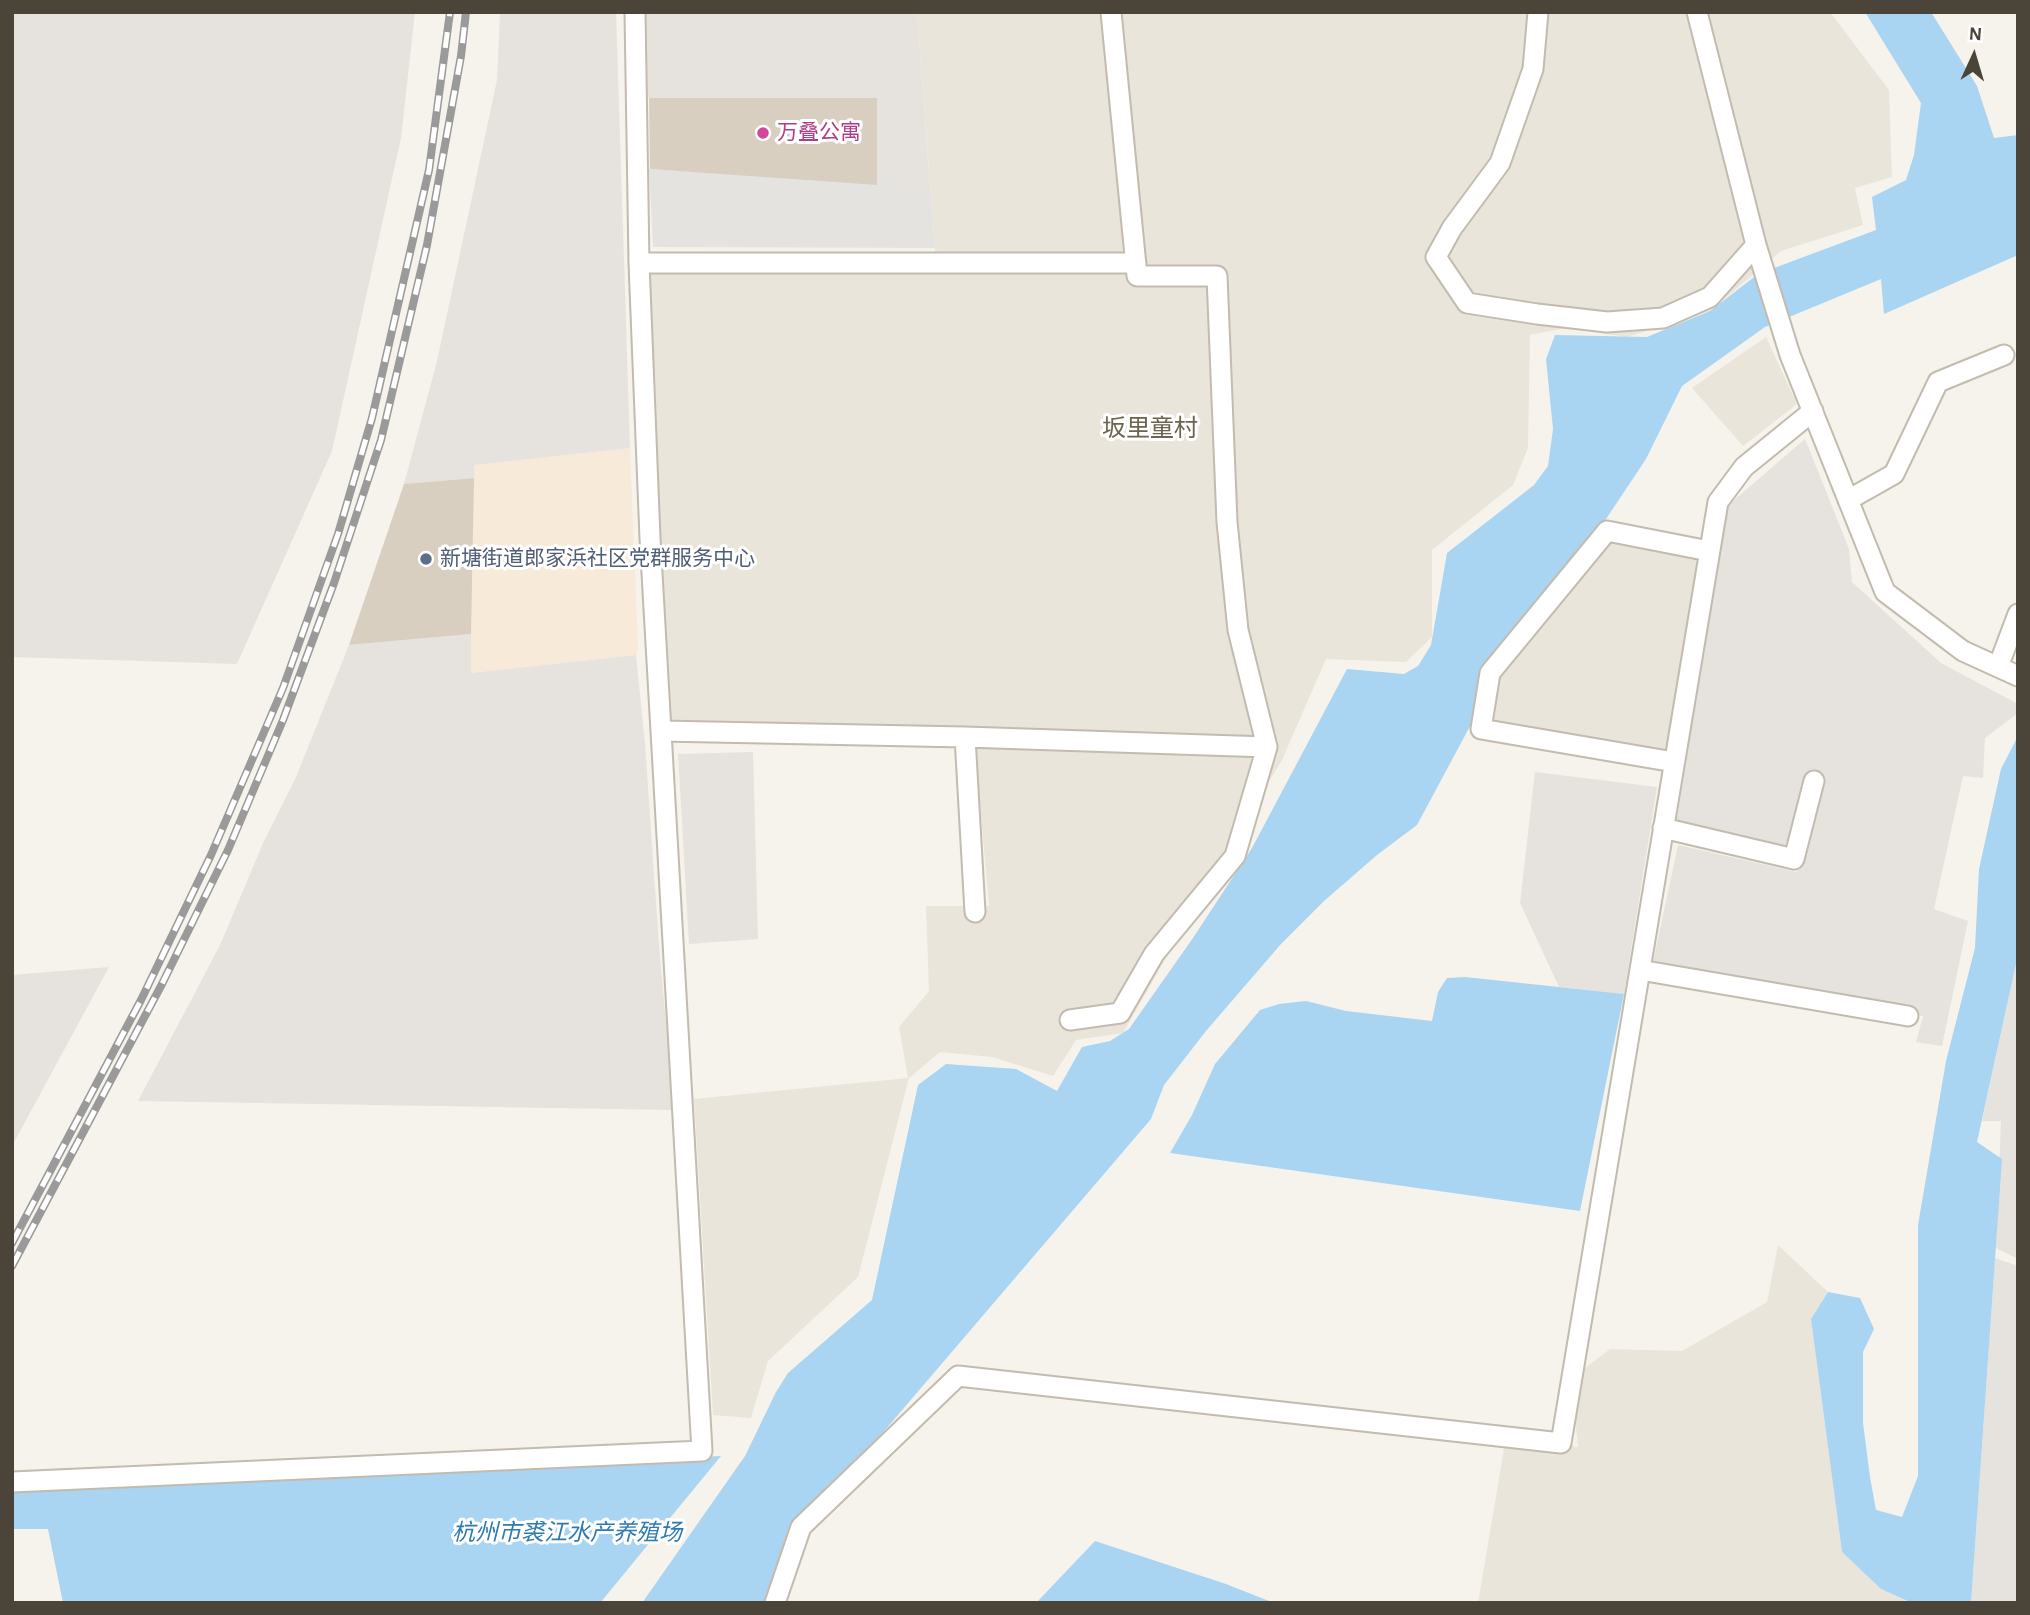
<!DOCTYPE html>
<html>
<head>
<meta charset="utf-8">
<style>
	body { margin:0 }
	#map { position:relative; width:2030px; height:1615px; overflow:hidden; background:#f6f3ec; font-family:"Alegreya Sans",sans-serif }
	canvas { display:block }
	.frame { position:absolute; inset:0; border:14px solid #4b4439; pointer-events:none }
	.north { position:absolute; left:1939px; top:21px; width:70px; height:70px; -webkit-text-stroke:5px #fff; paint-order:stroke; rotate:4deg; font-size:19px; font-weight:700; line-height:28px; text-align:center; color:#4b4439 }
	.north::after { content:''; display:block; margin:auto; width:24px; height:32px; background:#4b4439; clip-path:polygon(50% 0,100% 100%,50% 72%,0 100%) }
</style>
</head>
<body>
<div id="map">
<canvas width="2030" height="1615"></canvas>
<div class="frame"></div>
<div class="north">N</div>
</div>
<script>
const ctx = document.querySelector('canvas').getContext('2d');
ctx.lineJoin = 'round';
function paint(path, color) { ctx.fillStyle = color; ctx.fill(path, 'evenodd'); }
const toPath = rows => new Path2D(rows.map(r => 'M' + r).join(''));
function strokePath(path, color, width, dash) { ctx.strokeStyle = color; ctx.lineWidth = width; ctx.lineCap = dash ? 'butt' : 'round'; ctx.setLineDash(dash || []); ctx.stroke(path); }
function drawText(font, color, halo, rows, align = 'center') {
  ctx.font = font + ' "Alegreya Sans","Noto Sans SC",sans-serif'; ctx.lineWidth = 6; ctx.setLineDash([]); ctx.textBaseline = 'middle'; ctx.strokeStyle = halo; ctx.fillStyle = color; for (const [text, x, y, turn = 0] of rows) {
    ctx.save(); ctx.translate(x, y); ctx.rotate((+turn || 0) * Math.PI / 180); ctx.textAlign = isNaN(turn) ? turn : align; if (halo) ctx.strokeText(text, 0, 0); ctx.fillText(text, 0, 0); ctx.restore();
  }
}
const residential = toPath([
	[917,12,1830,12,1889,90,1892,177,1855,188,1863,225,1781,251,1710,311,1627,337,1566,328,1530,335,1528,448,1513,485,1432,550,1432,637,1406,662,1326,659,1282,760,1223,858,1123,1033,1076,1040,1053,1076,992,1057,940,1052,909,1078,858,1277,768,1361,751,1418,713,1415,694,1099,908,1078,899,1027,929,991,926,906,989,906,975,748,661,731,639,263,936,263],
	[1766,337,1797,404,1743,446,1692,388],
	[1607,531,1709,551,1674,762,1481,729,1492,668],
	[1778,1245,1828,1292,1811,1319,1842,1552,1881,1589,1905,1600,1905,1603,1478,1603,1506,1437,1578,1447,1571,1379,1610,1349,1682,1351,1767,1302]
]);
const commercial = toPath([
	[630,448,638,648,636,655,470,673,473,465]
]);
const industrial = toPath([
	[12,12,415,12,401,138,332,451,237,664,12,657],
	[500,12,616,12,630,448,474,465,474,478,404,484,437,361,497,80],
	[644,12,917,12,930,186,877,185,877,98,647,98],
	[1805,439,1849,549,1852,582,1941,663,2018,704,2018,713,1985,738,1983,778,1963,776,1934,909,1968,921,1942,1046,1916,1042,1923,1016,1845,1005,1844,1009,1653,962,1678,845,1801,873,1676,824,1727,506],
	[471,634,471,673,636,655,645,744,659,946,674,1110,138,1101,220,945,264,841,296,777,349,645],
	[753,752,758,939,689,944,678,754],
	[1535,772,1657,787,1624,994,1559,987,1520,903],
	[2018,955,2018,1259,1996,1248,2001,1121,1982,1121],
	[109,967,12,1146,12,975],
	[1995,1258,2018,1266,2018,1603,1971,1603]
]);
const parking = toPath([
	[649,169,930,186,935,248,653,247]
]);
const water = toPath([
	[1865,12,1931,12,1977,86,1994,138,2018,135,2018,255,1884,314,1881,279,1765,327,1682,386,1646,459,1600,528,1520,633,1417,825,1377,855,1324,901,1281,944,1206,1031,1164,1085,1151,1119,856,1464,816,1505,772,1603,642,1603,745,1456,776,1392,788,1373,872,1300,918,1085,946,1064,1016,1069,1057,1091,1082,1047,1110,1041,1129,1029,1193,938,1252,848,1347,669,1404,674,1418,666,1431,645,1447,553,1534,485,1548,466,1553,429,1546,359,1555,335,1647,337,1710,311,1758,274,1876,230,1872,197,1906,180,1914,155,1921,103],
	[2018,736,2018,955,1977,1142,2002,1159,1971,1603,1912,1603,1881,1589,1842,1552,1811,1319,1828,1292,1860,1298,1874,1329,1863,1352,1863,1423,1870,1477,1876,1510,1902,1517,1918,1476,1918,1225,1946,1061,1975,948,1979,869,2001,769],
	[1465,977,1624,994,1580,1211,1170,1153,1192,1115,1215,1064,1260,1010,1279,1004,1306,1001,1346,1011,1432,1021,1438,992,1447,978],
	[721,1456,600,1603,63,1603,48,1529,12,1529,12,1492],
	[1095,1541,1226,1584,1274,1603,1036,1603]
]);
const building = toPath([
	[649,98,877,98,877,185,650,169],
	[474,478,471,634,349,645,404,484]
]);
const minor = toPath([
	[1538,12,1533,69,1500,163,1452,228,1436,257,1467,303,1537,314,1607,322,1663,318,1710,297,1756,245],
	[1697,12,1756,245,1790,355,1885,592,1963,651,2018,676],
	[639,263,1136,263],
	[1848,500,1894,474,1938,382,2004,355],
	[1998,667,2018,614],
	[661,731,965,737,1267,747],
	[965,737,975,912],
	[1674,762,1481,729,1490,673,1607,531,1709,551],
	[1663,828,1794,859,1814,781],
	[1640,970,1908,1016],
	[1070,1020,1120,1013,1154,954,1235,856,1267,747,1238,630,1227,522,1217,276,1137,276,1111,12],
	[12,1482,702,1451,650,538,639,263,635,12],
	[775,1603,801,1527,958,1376,1561,1443,1718,502,1744,467,1813,411]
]);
const rail = toPath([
	[12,1243,141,1000,211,855,283,688,338,534,372,418,429,170,450,12],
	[12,1266,162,984,228,850,283,720,334,583,381,440,427,245,461,56,466,12]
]);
const markers = [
	[763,133,7,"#d1479c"],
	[426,559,7,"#5c6f8a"]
];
const hotelNames = [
	["万叠公寓",777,133]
];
const serviceNames = [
	["新塘街道郎家浜社区党群服务中心",440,559]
];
const waterNames = [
	["杭州市裘江水产养殖场",567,1533]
];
const quarterNames = [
	["坂里童村",1150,429]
];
paint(residential, '#eae5da');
paint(commercial, '#f7ead8');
paint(industrial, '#e6e2dd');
paint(parking, '#e5e3e0');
paint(water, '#a9d4f2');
paint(building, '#d8cfc1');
strokePath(minor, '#c2bbae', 23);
strokePath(minor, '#fff', 19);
strokePath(rail, '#9a9a9a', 8);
strokePath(rail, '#fff', 5, [16]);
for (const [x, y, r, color] of markers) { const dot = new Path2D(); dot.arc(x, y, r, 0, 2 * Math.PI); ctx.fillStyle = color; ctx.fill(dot); strokePath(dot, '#fff', 2.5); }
drawText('21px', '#b23c85', '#fff', hotelNames, 'left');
drawText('21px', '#4e5e75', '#fff', serviceNames, 'left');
drawText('italic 23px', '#2e7ab2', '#fff', waterNames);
drawText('24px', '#6e6250', '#fff', quarterNames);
</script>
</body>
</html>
